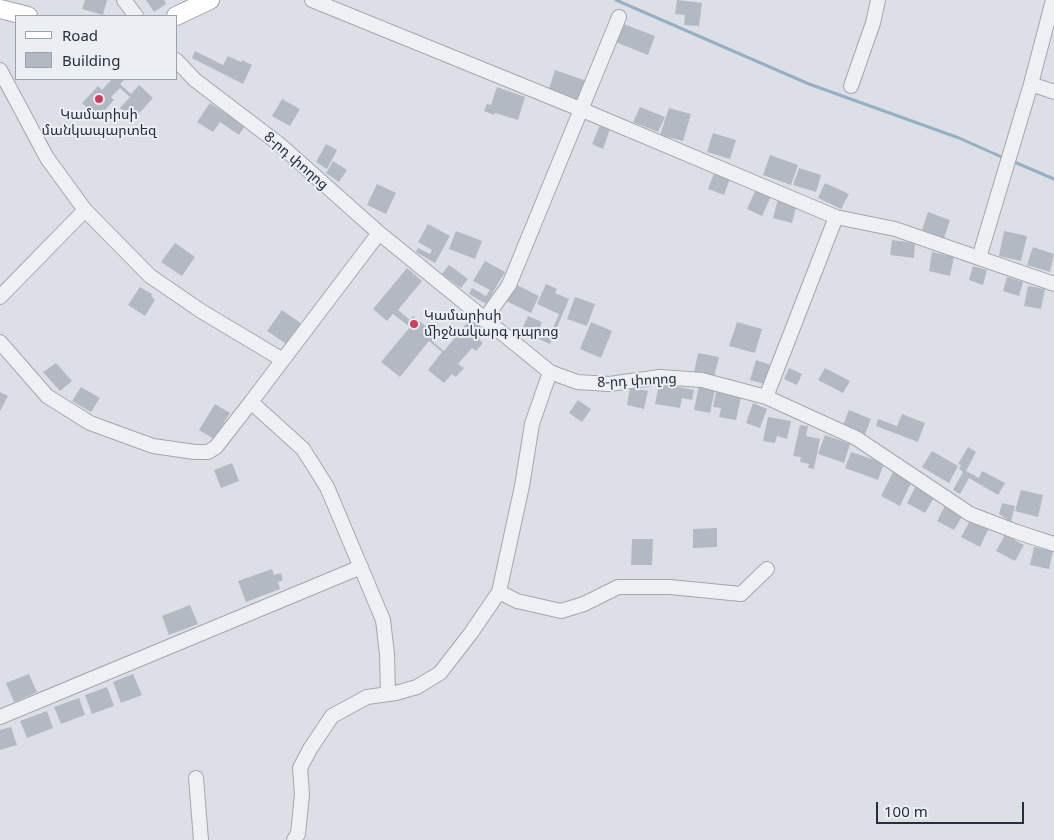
<!DOCTYPE html>
<html>
<head>
<meta charset="utf-8">
<style>
	body { margin:0 }
	#map { position:relative; width:1054px; height:840px; overflow:hidden; background:#dce0e6; font-family:"Noto Sans",sans-serif }
	canvas { display:block }
	.legend { position:absolute; left:15px; top:15px; width:162px; height:65px; box-sizing:border-box; background:#ebeff3; border:1px solid #9ca2a9; margin:0; padding:6px 9px; list-style:none; font-size:15px; color:#262f3b }
	.legend li { display:flex; align-items:center; gap:10px; height:25px }
	.legend b { width:25px; border:1px solid #9ca2a9 }
	.scale { position:absolute; left:876px; top:802px; width:148px; height:22px; box-sizing:border-box; border:2px solid #262f3b; border-top:0; padding-left:6px; font-size:15px; line-height:18px; white-space:nowrap; color:#262f3b; -webkit-text-stroke:4px #ebeff3; paint-order:stroke }
</style>
</head>
<body>
<div id="map">
<canvas width="1054" height="840"></canvas>
<ul class="legend">
<li><b style="height:6px;background:#fff"></b>Road</li>
<li><b style="height:14px;background:#b3b9c2"></b>Building</li>
</ul>
<div class="scale">100 m</div>
</div>
<script>
const ctx = document.querySelector('canvas').getContext('2d');
ctx.lineJoin = 'round';
const toPath = rows => new Path2D(rows.map(r => 'M' + r).join(''));
function strokePath(path, color, width, dash) { ctx.strokeStyle = color; ctx.lineWidth = width; ctx.lineCap = dash ? 'butt' : 'round'; ctx.setLineDash(dash || []); ctx.stroke(path); }
function paint(path, color) { ctx.fillStyle = color; ctx.fill(path, 'evenodd'); }
function drawText(font, color, halo, rows, align = 'center') {
  ctx.font = font + ' "Noto Sans","Noto Sans Armenian",sans-serif'; ctx.lineWidth = 4; ctx.setLineDash([]); ctx.textBaseline = 'middle'; ctx.strokeStyle = halo; ctx.fillStyle = color; for (const [text, x, y, turn = 0] of rows) {
    ctx.save(); ctx.translate(x, y); ctx.rotate((+turn || 0) * Math.PI / 180); ctx.textAlign = isNaN(turn) ? turn : align; if (halo) ctx.strokeText(text, 0, 0); ctx.fillText(text, 0, 0); ctx.restore();
  }
}
const stream = toPath([
	[616,0,809,84,959,138,1004,158],
	[1012,161,1054,179]
]);
const building = toPath([
	[85,0,107,0,103,15,82,9],
	[146,0,164,0,166,4,154,12],
	[677,0,702,3,699,26,684,25,685,15,675,14],
	[621,23,655,36,648,55,613,41],
	[195,51,223,65,228,56,241,62,242,60,252,65,243,84,192,58],
	[555,70,587,81,581,101,549,89],
	[112,79,125,79,120,84,131,94,139,85,153,98,133,120,120,108,130,97,120,88,111,97,114,100,98,118,82,103,98,86,102,90],
	[497,87,525,97,518,120,495,113,494,115,484,111,487,104,491,105],
	[282,99,300,109,290,126,272,116],
	[210,103,245,126,239,135,220,122,213,132,197,122],
	[640,107,665,117,658,132,633,122],
	[669,108,691,114,683,141,660,135],
	[600,125,610,129,603,149,592,144],
	[713,133,736,140,730,159,707,152],
	[326,144,337,150,327,169,316,162],
	[770,155,798,165,791,185,763,175],
	[333,161,347,170,339,182,326,173],
	[799,168,821,175,816,192,793,185],
	[715,171,731,176,724,195,708,189],
	[825,183,849,194,841,209,818,198],
	[377,184,396,193,386,214,367,205],
	[757,187,772,194,762,216,747,209],
	[778,199,797,204,792,223,773,218],
	[928,212,950,220,944,238,922,230],
	[428,224,450,236,435,263,416,252,418,248,430,254,432,250,418,242],
	[456,231,482,241,475,259,449,249],
	[1004,231,1027,236,1021,261,999,256],
	[892,240,915,243,914,258,890,255],
	[175,243,195,257,182,276,161,262],
	[1033,247,1054,254,1050,272,1027,265],
	[932,252,954,257,950,276,929,271],
	[485,261,505,272,486,304,469,294,472,288,486,296,490,290,473,281],
	[449,265,468,279,461,288,442,274],
	[973,266,987,270,983,285,969,280],
	[407,268,422,281,398,310,410,320,413,316,437,335,432,341,444,351,470,319,485,331,479,339,483,343,476,351,472,348,458,364,464,368,456,377,452,374,444,383,428,370,442,352,429,341,400,377,381,362,410,327,393,314,387,321,373,309],
	[1007,277,1023,282,1019,296,1003,291],
	[513,283,539,296,531,313,504,300],
	[546,284,557,289,555,293,569,299,550,344,521,331,528,316,542,322,539,330,550,335,559,314,537,304],
	[1028,286,1045,289,1041,309,1024,306],
	[140,287,152,294,151,296,155,300,145,316,128,305],
	[575,297,595,304,587,326,567,319],
	[282,310,302,324,288,345,267,331],
	[591,322,612,331,601,358,580,349],
	[737,322,762,329,755,353,729,346],
	[698,353,719,357,714,377,694,373],
	[756,360,771,365,764,384,750,380],
	[56,363,72,381,60,391,43,372],
	[789,368,802,374,797,385,784,379],
	[825,368,850,381,843,393,818,380],
	[659,383,694,390,692,400,682,398,680,408,655,404],
	[699,385,715,389,710,413,694,410],
	[81,387,100,398,91,412,72,401],
	[630,388,648,391,644,409,627,405],
	[0,392,8,396,0,411],
	[716,392,741,397,736,420,719,417,721,408,713,407],
	[578,400,591,409,582,422,569,413],
	[753,403,767,409,760,428,746,423],
	[215,404,230,413,214,439,199,430],
	[849,410,871,419,865,434,843,425],
	[902,414,925,423,918,442,876,426,878,419,897,426],
	[768,417,791,421,787,439,777,436,775,443,763,441],
	[800,425,808,426,806,436,820,439,814,469,808,468,809,464,800,462,801,457,793,456],
	[825,435,850,444,844,463,818,454],
	[968,447,976,452,966,471,979,478,982,471,1005,483,998,495,969,478,960,494,953,490,963,472,959,469,961,465,958,464],
	[932,451,958,466,949,483,922,467],
	[851,452,884,463,878,480,845,468],
	[232,463,239,481,221,488,214,470],
	[893,472,912,481,900,506,881,496],
	[916,486,935,496,925,513,907,503],
	[1021,490,1043,495,1038,517,1015,511],
	[1002,503,1015,506,1011,522,999,514],
	[946,504,964,513,954,530,937,521],
	[971,519,989,528,980,547,961,537],
	[717,528,717,547,693,548,693,529],
	[1005,535,1024,545,1015,561,996,551],
	[632,539,653,539,652,565,631,565],
	[1034,547,1053,551,1049,569,1030,565],
	[272,569,274,575,281,573,283,580,278,582,280,589,246,602,238,581],
	[190,605,198,624,169,635,162,616],
	[29,674,37,692,14,702,6,683],
	[133,674,142,695,121,703,113,682],
	[107,687,114,706,92,714,85,695],
	[79,698,85,715,61,724,54,707],
	[47,711,53,728,27,738,20,721],
	[11,727,17,745,0,750,0,730]
]);
const minor = toPath([
	[124,0,136,16],
	[312,0,580,109,836,217,895,229,1054,284],
	[176,60,195,80,279,144,379,233,550,372,577,382,609,384,660,377,702,380,766,397,856,438,970,514,1017,532,1054,544],
	[0,70,47,158,85,210,150,276,201,311,283,360],
	[1031,84,1054,92],
	[851,86,873,23,878,0],
	[379,233,251,402,303,449,327,487,383,620,387,654,388,694],
	[979,258,1031,84,1053,0],
	[0,297,85,210],
	[484,320,509,285,619,17],
	[0,342,47,396,90,423,153,446,195,452,208,452,216,447,251,402],
	[550,372,532,424,522,486,499,592,517,601,561,611,584,604,618,587,670,587,741,594,767,569],
	[766,397,836,217],
	[0,717,361,567],
	[196,778,201,840],
	[294,840,298,834,302,794,300,768,310,749,332,716,367,697,396,693,417,687,440,673,471,633,499,592]
]);
const major = toPath([
	[0,9,28,16],
	[176,16,210,0]
]);
const markers = [
	[99,99,5,"#c9425c"],
	[414,324,5,"#c9425c"]
];
const poiNames = [
	["Կամարիսի",99,115],
	["մանկապարտեզ",99,131],
	["Կամարիսի",424,316,"left"],
	["միջնակարգ դպրոց",424,332,"left"]
];
const streetNames = [
	["8-րդ փողոց",296,161,41],
	["8-րդ փողոց",637,381,-3]
];
strokePath(stream, '#97afc5', 3);
paint(building, '#b3b9c2');
strokePath(minor, '#a2a7af', 16);
strokePath(major, '#9ba5b1', 20);
strokePath(minor, '#eef0f4', 14);
strokePath(major, '#fff', 18);
for (const [x, y, r, color] of markers) { const dot = new Path2D(); dot.arc(x, y, r, 0, 2 * Math.PI); ctx.fillStyle = color; ctx.fill(dot); strokePath(dot, '#ebeff3', 2); }
drawText('14px', '#262f3b', '#ebeff3', poiNames);
drawText('14px', '#262f3b', '#ebeff3', streetNames);
</script>
</body>
</html>
